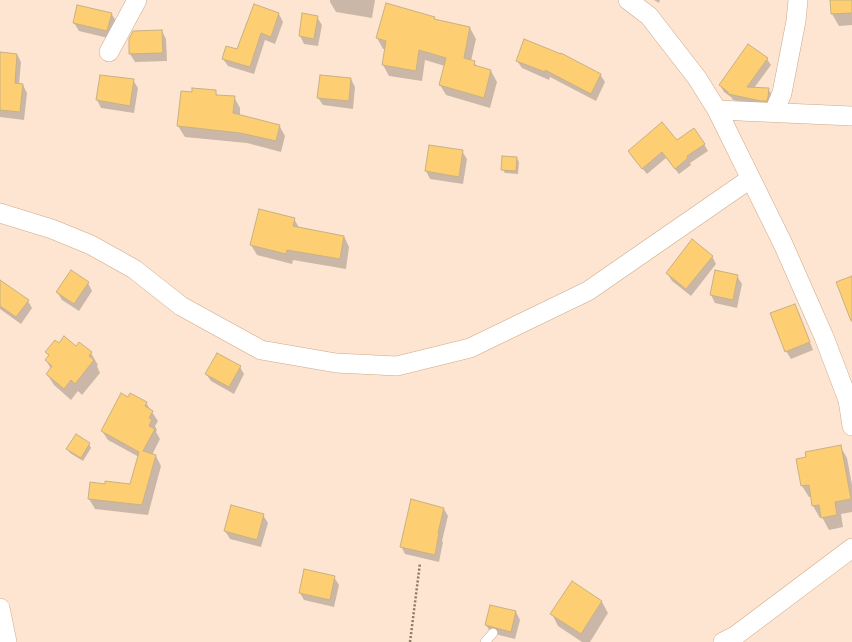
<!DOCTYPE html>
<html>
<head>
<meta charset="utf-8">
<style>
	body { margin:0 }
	canvas { display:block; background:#fde5d1 }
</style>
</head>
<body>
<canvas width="852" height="642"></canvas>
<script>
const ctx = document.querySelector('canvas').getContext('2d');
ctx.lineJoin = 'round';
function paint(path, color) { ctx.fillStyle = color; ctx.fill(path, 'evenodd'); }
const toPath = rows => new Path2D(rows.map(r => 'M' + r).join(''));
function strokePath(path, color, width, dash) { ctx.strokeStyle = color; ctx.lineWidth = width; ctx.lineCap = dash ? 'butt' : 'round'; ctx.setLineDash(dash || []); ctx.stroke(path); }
const shadow = toPath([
	[330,0,375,0,372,18,336,12,330,2],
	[654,0,660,0,659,3],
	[831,0,852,0,852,25,839,26,832,14],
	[254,5,279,14,283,22,275,44,265,40,254,74,228,66,223,59,238,50],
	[111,13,116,21,112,39,79,31,74,23],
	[303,15,317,17,322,25,318,46,304,44,300,36],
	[434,18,435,20,470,28,476,39,471,61,474,62,477,67,491,71,497,82,490,108,446,95,440,85,445,66,425,60,422,81,389,76,383,65,386,49,383,49,377,38],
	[162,31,166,39,167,61,135,62,130,54,130,39],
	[0,53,17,54,21,62,19,85,23,85,27,93,24,120,0,117],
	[767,59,771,65,754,88,768,89,772,95,771,104,765,107,733,100,731,97,724,92,720,85],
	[517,61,600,74,605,82,596,101,550,77,549,80,522,68],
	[100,76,133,80,138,88,134,113,101,108,97,100],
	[351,79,355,87,353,109,323,105,318,98],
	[215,91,218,96,234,97,240,108,240,116,279,125,285,136,281,152,247,143,185,137,178,126,181,92,193,94],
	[677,141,704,144,708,151,690,163,691,165,679,174,666,158,647,174,633,158,629,151],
	[462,151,467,159,463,184,430,179,426,171],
	[517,158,519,162,518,174,505,173,502,169],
	[294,219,300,229,344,236,349,247,346,269,293,260,292,264,257,255,251,245],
	[712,256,716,264,691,296,672,281,667,273],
	[737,276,742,284,737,308,715,303,711,295],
	[88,283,92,291,79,311,62,300,57,292],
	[0,284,28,301,32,308,21,324,0,309],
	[794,305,799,313,813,350,791,359,786,351],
	[59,345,76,347,91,353,98,365,97,366,100,373,82,395,78,391,71,400,54,385,47,374,51,369,46,360,49,357,46,352],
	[240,367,244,374,234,394,211,381,206,374],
	[128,398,146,403,158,421,155,426,157,430,156,432,160,439,152,455,156,456,161,466,148,515,95,509,89,499,131,485,139,457,108,440,102,431],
	[89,444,91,448,83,461,70,453,67,449],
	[840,446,847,458,852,485,852,512,841,514,843,527,829,530,822,517,820,518,813,506,812,497,809,497,802,486,807,458],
	[444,509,448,516,442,541,443,542,439,562,405,554,401,546],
	[263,515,268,523,261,547,230,539,225,531],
	[334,577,339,585,334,607,304,600,300,593],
	[572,582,602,602,608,613,590,642,582,642,558,626,552,614],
	[516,612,520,620,515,639,491,633,486,625]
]);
const building = toPath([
	[830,0,852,0,852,13,831,14,830,0],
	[386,3,435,17,434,19,470,27,464,58,475,61,474,65,491,70,484,98,439,85,446,58,419,50,416,71,382,65,386,41,376,38,386,3],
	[254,4,279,13,271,37,261,33,250,67,222,59,226,46,237,49,254,4],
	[77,5,112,13,107,31,73,23,77,5],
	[302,13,318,16,314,39,299,36,302,13],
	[162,30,163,53,129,54,129,39,133,31,162,30],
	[524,39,561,54,561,53,601,74,591,94,545,70,545,72,516,61,524,39],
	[748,44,768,58,747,87,769,88,768,97,767,101,761,101,728,94,728,92,719,85,748,44],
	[0,52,17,54,15,83,23,84,20,112,0,110,0,52],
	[100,75,134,79,130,106,96,100,100,75],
	[320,75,351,78,349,101,317,98,320,75],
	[192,88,216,90,216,95,235,96,233,113,280,125,276,141,240,133,177,126,181,91,192,92,192,88],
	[662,122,677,140,694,128,705,144,687,156,688,158,675,169,662,152,642,169,628,151,662,122],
	[429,145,463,150,459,177,425,171,429,145],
	[502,156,517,157,516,171,501,170,502,156],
	[259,209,295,218,293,226,344,236,340,259,287,250,286,254,250,245,259,209],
	[692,239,713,256,686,289,666,273,692,239],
	[71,270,89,282,74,304,56,292,71,270],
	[715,270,738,275,733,300,710,295,715,270],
	[852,276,852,321,851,321,836,282,852,276],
	[0,280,29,300,16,317,0,306,0,280],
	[795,304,810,342,785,352,770,313,795,304],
	[64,336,76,346,79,342,92,352,89,356,94,360,75,384,71,380,64,389,46,374,52,366,45,360,49,355,45,352,55,340,59,343,64,336],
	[217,353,241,366,229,387,205,374,217,353],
	[121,393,128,397,130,393,147,402,145,406,153,411,149,418,152,419,149,426,155,429,143,451,156,455,142,505,88,499,90,482,105,484,105,481,130,484,139,452,101,431,121,393],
	[76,434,90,443,81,458,66,449,76,434],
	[841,445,851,499,835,502,837,515,821,518,819,505,812,506,809,485,801,486,796,459,806,457,805,452,841,445],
	[411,499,444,508,438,533,439,533,435,555,400,547,411,499],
	[231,505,264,514,257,540,224,531,231,505],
	[304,569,335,576,330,600,299,593,304,569],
	[572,581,602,601,581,634,550,614,572,581],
	[490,605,516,611,511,632,485,625,490,605]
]);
const path = toPath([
	[410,642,420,563]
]);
const lane = toPath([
	[485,642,493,633]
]);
const street = toPath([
	[628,0,649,16,697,78,717,110,783,244,824,337,848,400,852,426],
	[109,52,137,0],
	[717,110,852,116],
	[774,112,782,93,796,21,798,0],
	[0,213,52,229,91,245,134,269,181,306,261,350,336,363,397,366,470,348,588,291,750,179],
	[0,608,7,642],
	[723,642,735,636,852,548]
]);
paint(shadow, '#0003');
paint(building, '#fdce72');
strokePath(building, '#c8b186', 1);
strokePath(lane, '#cda886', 10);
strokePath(street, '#cda886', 20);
strokePath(path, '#8a7767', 2.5, [2, 2]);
strokePath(lane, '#fff', 9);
strokePath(street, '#fff', 19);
</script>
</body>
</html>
